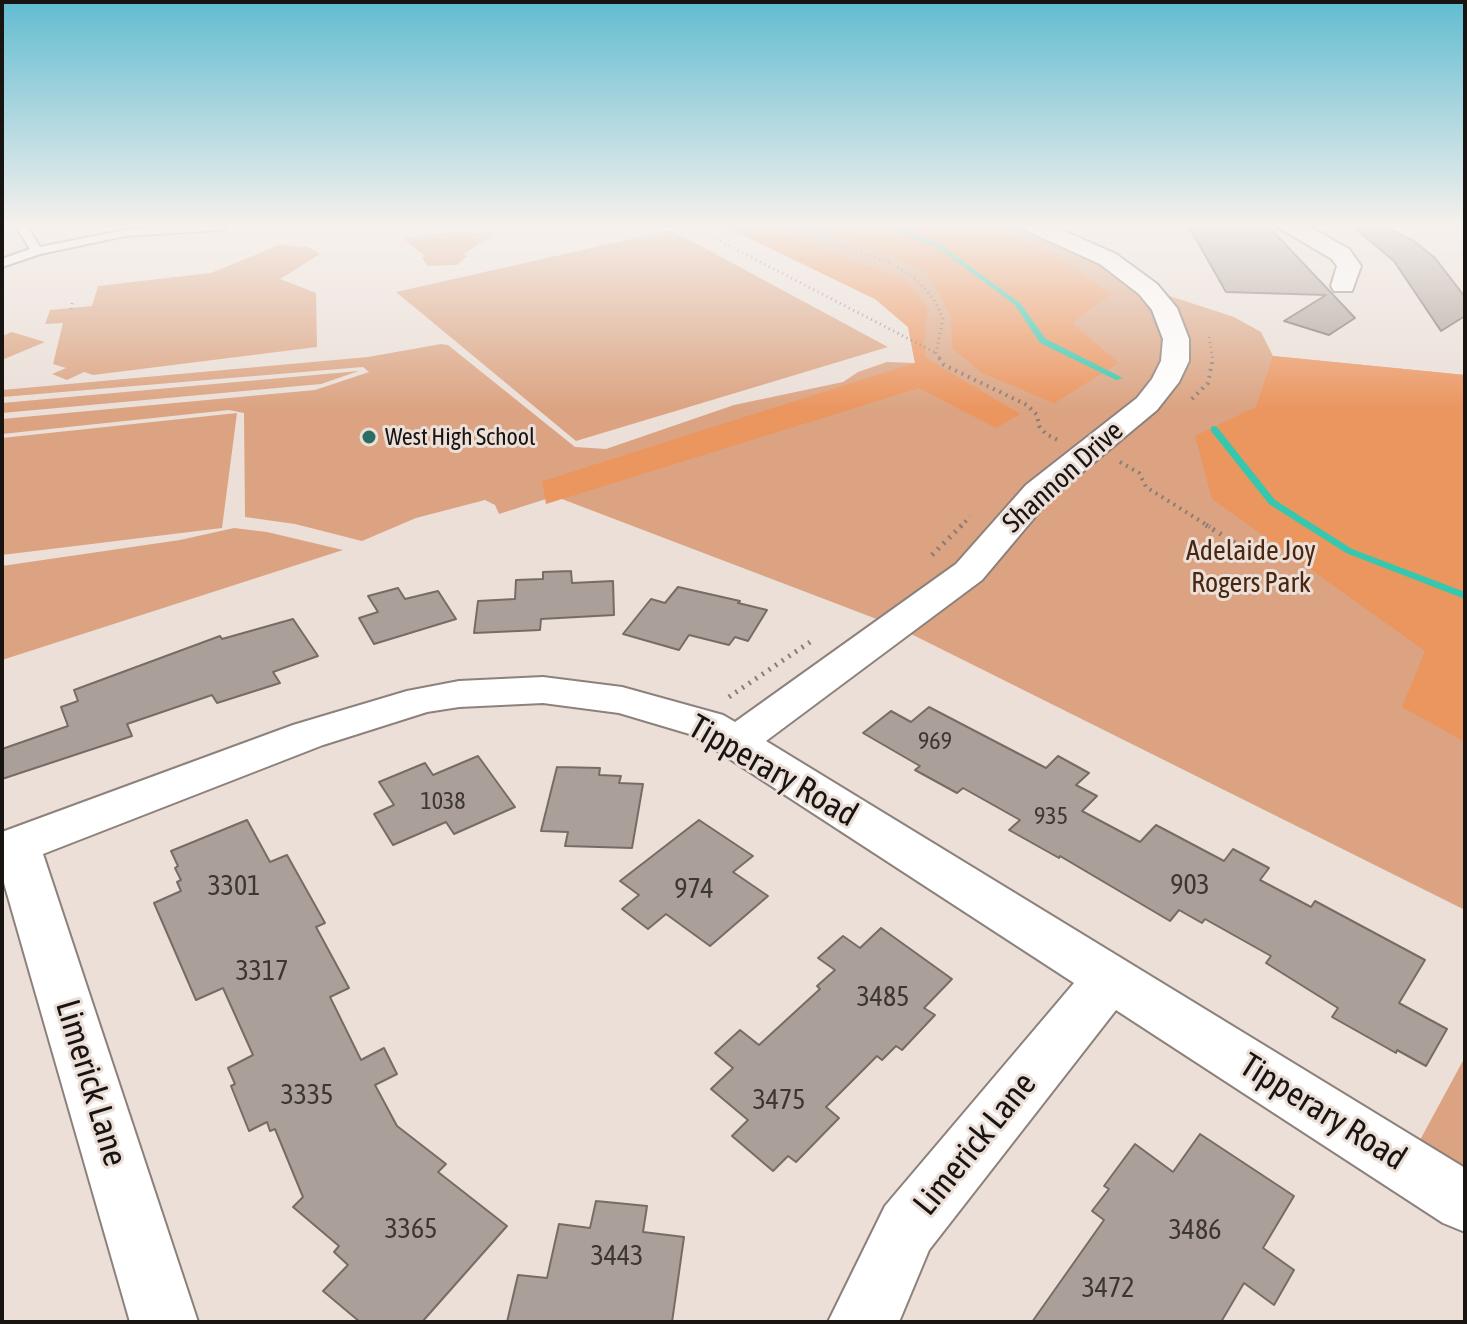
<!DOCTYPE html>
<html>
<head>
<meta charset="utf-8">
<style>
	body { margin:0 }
	#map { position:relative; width:1467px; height:1324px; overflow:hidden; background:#ebdfd8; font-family:"Asap Condensed",sans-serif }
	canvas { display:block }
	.frame { position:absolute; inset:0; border:4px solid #181412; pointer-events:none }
</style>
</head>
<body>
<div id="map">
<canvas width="1467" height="1324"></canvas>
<div class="frame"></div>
</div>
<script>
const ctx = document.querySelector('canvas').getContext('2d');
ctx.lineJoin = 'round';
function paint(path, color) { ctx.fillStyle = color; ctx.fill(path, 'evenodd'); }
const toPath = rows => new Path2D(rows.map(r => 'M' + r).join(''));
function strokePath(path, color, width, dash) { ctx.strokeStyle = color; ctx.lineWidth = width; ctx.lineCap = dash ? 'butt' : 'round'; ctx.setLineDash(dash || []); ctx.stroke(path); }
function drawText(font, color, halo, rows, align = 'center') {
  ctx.font = font + ' "Asap Condensed",sans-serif'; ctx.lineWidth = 6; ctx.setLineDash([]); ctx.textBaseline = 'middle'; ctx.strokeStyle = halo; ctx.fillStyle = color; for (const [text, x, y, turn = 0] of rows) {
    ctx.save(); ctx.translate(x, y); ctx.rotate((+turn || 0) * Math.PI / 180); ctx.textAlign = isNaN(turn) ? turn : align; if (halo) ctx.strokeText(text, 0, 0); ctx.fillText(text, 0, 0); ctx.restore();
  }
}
const green = toPath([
	[722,225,1033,225,1148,289,1234,317,1261,332,1273,356,1465,375,1465,910,895,626,554,496,915,364,543,481,546,499,499,514,495,505,485,500,416,518,362,541,295,524,245,517,244,413,229,410,2,434,2,419,315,390,369,372,363,367,2,397,2,390,368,357,441,344,448,345,575,447,606,449,734,405,843,382,858,372,887,362,915,363,908,327,875,299],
	[671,230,888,347,576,441,396,292],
	[451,232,496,233,464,254,467,256,457,265,428,266,422,258,425,256,402,238],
	[279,245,308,247,320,254,280,279,316,293,317,347,93,375,84,372,67,380,52,374,66,368,53,364,63,323,45,324,50,310,92,306,98,286,211,273],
	[12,332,45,342,2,360,2,336],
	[359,371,321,384,2,413,2,403],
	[237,413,222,528,2,555,2,438],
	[234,528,267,532,343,550,2,660,2,566,180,540],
	[1465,1057,1465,1202,1407,1164]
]);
const forest = toPath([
	[722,225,761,225,905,280,928,308,924,340,925,357,1020,414,996,428,919,388,546,504,542,481,915,363,908,327,875,299],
	[805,225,988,225,1051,253,1111,294,1072,323,1119,363,1054,403,982,373,952,348,951,316,926,271,864,244],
	[1273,356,1465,375,1465,742,1402,707,1425,651,1212,499,1195,436,1256,407]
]);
const stream = toPath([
	[868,225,881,225,903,230,941,245,1020,303,1046,339,1123,378,1116,380,1040,343,1015,305,937,247,899,233,868,225],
	[1214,426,1217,427,1275,500,1352,549,1465,592,1465,599,1346,553,1269,504,1211,431,1211,427,1214,426]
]);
const building = toPath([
	[1188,225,1267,225,1355,318,1329,335,1284,321,1326,295,1226,292,1188,225],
	[1351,225,1380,225,1414,241,1435,258,1465,297,1465,316,1441,331,1394,261,1351,225],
	[571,571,572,583,613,581,614,615,541,619,540,630,474,633,478,601,515,599,516,580,543,579,543,572,571,571],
	[678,587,740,601,738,603,767,610,748,641,735,637,729,645,689,635,679,650,623,634,651,599,665,603,678,587],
	[398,588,405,599,438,591,456,619,374,644,359,618,378,612,368,596,398,588],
	[293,619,318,656,273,672,280,683,217,703,212,695,127,724,132,736,2,779,2,749,68,726,61,707,78,701,74,690,220,636,222,639,293,619],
	[929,707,1046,768,1058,756,1089,773,1076,785,1097,796,1082,811,1140,842,1156,825,1224,861,1233,849,1269,868,1260,880,1311,907,1315,901,1425,960,1399,1003,1447,1029,1426,1066,1397,1050,1396,1053,1332,1017,1338,1008,1266,963,1271,956,1205,919,1202,923,1179,910,1170,921,1060,856,1059,858,1009,830,1020,820,963,788,957,793,915,770,920,766,863,733,891,711,911,722,929,707],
	[478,756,515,807,454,834,446,822,393,845,374,814,394,805,379,782,425,763,433,775,478,756],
	[557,767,600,768,599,775,621,776,619,783,643,784,632,848,565,846,568,832,541,831,557,767],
	[247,820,270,862,287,855,325,923,316,927,349,988,330,997,361,1060,384,1048,397,1074,375,1085,397,1126,446,1164,438,1172,507,1226,422,1322,360,1322,323,1291,348,1265,334,1252,339,1246,293,1207,303,1197,275,1129,270,1131,267,1122,249,1131,231,1086,235,1084,228,1068,253,1055,223,988,196,1000,154,903,181,891,177,882,181,880,175,868,178,866,171,851,247,820],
	[699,820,753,856,733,872,768,896,710,946,666,914,648,929,622,909,639,895,620,881,699,820],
	[881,928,952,979,924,1008,935,1015,902,1050,896,1046,882,1060,877,1056,826,1107,839,1118,796,1162,788,1156,773,1171,732,1136,748,1120,711,1089,733,1068,715,1053,740,1030,759,1045,820,989,817,986,835,970,818,958,843,936,860,948,881,928],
	[1200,1134,1294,1196,1263,1248,1294,1270,1274,1305,1244,1283,1221,1322,1032,1322,1104,1220,1092,1211,1109,1189,1104,1186,1135,1144,1173,1172,1200,1134],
	[596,1201,647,1206,643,1232,684,1237,672,1322,507,1322,518,1275,547,1278,559,1224,590,1228,596,1201]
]);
const pathFar2 = toPath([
	[689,225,936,353],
	[780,225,891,263,916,279,933,298,943,318,936,353,941,360],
	[242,226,353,225],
	[71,309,73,300],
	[1209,337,1213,360]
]);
const pathFar1 = toPath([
	[939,358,944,365,1027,405,1037,415,1039,426,1046,434,1058,440],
	[1192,399,1208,383,1213,358],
	[1120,462,1139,473,1146,487,1210,527],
	[960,527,970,517]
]);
const path = toPath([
	[1206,525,1256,556],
	[932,555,962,525],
	[729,697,810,642]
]);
const service = toPath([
	[15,225,26,225,40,247,125,230,199,225,227,227,221,230,125,236,40,254,2,267,2,259,30,249,15,225]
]);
const minor = toPath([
	[1022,225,1051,225,1116,254,1157,284,1177,308,1189,339,1189,361,1179,382,1157,410,1050,499,982,580,766,741,1465,1168,1465,1232,1443,1223,1116,1010,929,1250,899,1322,828,1322,885,1206,1074,983,693,735,619,713,543,703,459,707,427,712,323,745,43,854,198,1322,130,1322,2,876,2,832,293,725,407,691,459,681,543,677,622,687,723,715,735,722,956,564,1026,485,1137,398,1152,379,1161,361,1163,339,1152,310,1139,294,1100,264,1025,230,1022,225],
	[1274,225,1306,225,1349,249,1361,266,1352,291,1334,291,1331,286,1337,266,1332,259,1274,225]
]);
const markers = [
	[369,437,8,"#2b6f62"]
];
const farPoinames = [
	["West High School",385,437]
];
const numberNames = [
	["969",935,741],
	["1038",443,801],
	["935",1051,816]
];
const streetNames = [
	["Shannon Drive",1063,477,-42]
];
const parkNames = [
	["Adelaide Joy",1251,551],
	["Rogers Park",1251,583]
];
const nearNumbernames = [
	["903",1190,885],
	["3301",234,886],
	["974",694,889],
	["3317",262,971],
	["3485",883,997],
	["3335",307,1095],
	["3475",779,1100],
	["3365",411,1229],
	["3486",1195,1230],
	["3443",617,1256],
	["3472",1108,1288]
];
const nearStreetnames = [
	["Tipperary Road",773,771,30],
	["Limerick Lane",91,1083,73],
	["Tipperary Road",1323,1112,32],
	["Limerick Lane",975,1144,-51]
];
paint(green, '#dba381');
paint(forest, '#eb955f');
paint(stream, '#36c8af');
paint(building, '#aba099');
strokePath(building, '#766c66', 2);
strokePath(service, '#8c817b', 4);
strokePath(minor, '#8c817b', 4);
strokePath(pathFar2, '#867e79', 3, [1, 4]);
strokePath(pathFar1, '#867e79', 4, [2, 5]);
strokePath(path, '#867e79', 5, [2, 6]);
paint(service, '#fff');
paint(minor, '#fff');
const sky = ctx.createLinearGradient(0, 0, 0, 410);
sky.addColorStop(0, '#61bcd1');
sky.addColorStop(0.55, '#f6f1ed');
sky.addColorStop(1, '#f6f1ed00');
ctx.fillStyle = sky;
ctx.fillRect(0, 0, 1467, 410);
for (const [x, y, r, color] of markers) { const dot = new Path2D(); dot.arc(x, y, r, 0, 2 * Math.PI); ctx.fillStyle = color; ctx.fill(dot); strokePath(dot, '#ebdfd8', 3); }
drawText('24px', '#181412', '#ebdfd8', farPoinames, 'left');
drawText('24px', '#3d3734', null, numberNames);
drawText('28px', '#181412', '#ebdfd8', streetNames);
drawText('28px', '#492710', '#ebdfd8', parkNames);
drawText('28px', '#3d3734', null, nearNumbernames);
drawText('34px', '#181412', '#ebdfd8', nearStreetnames);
</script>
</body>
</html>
